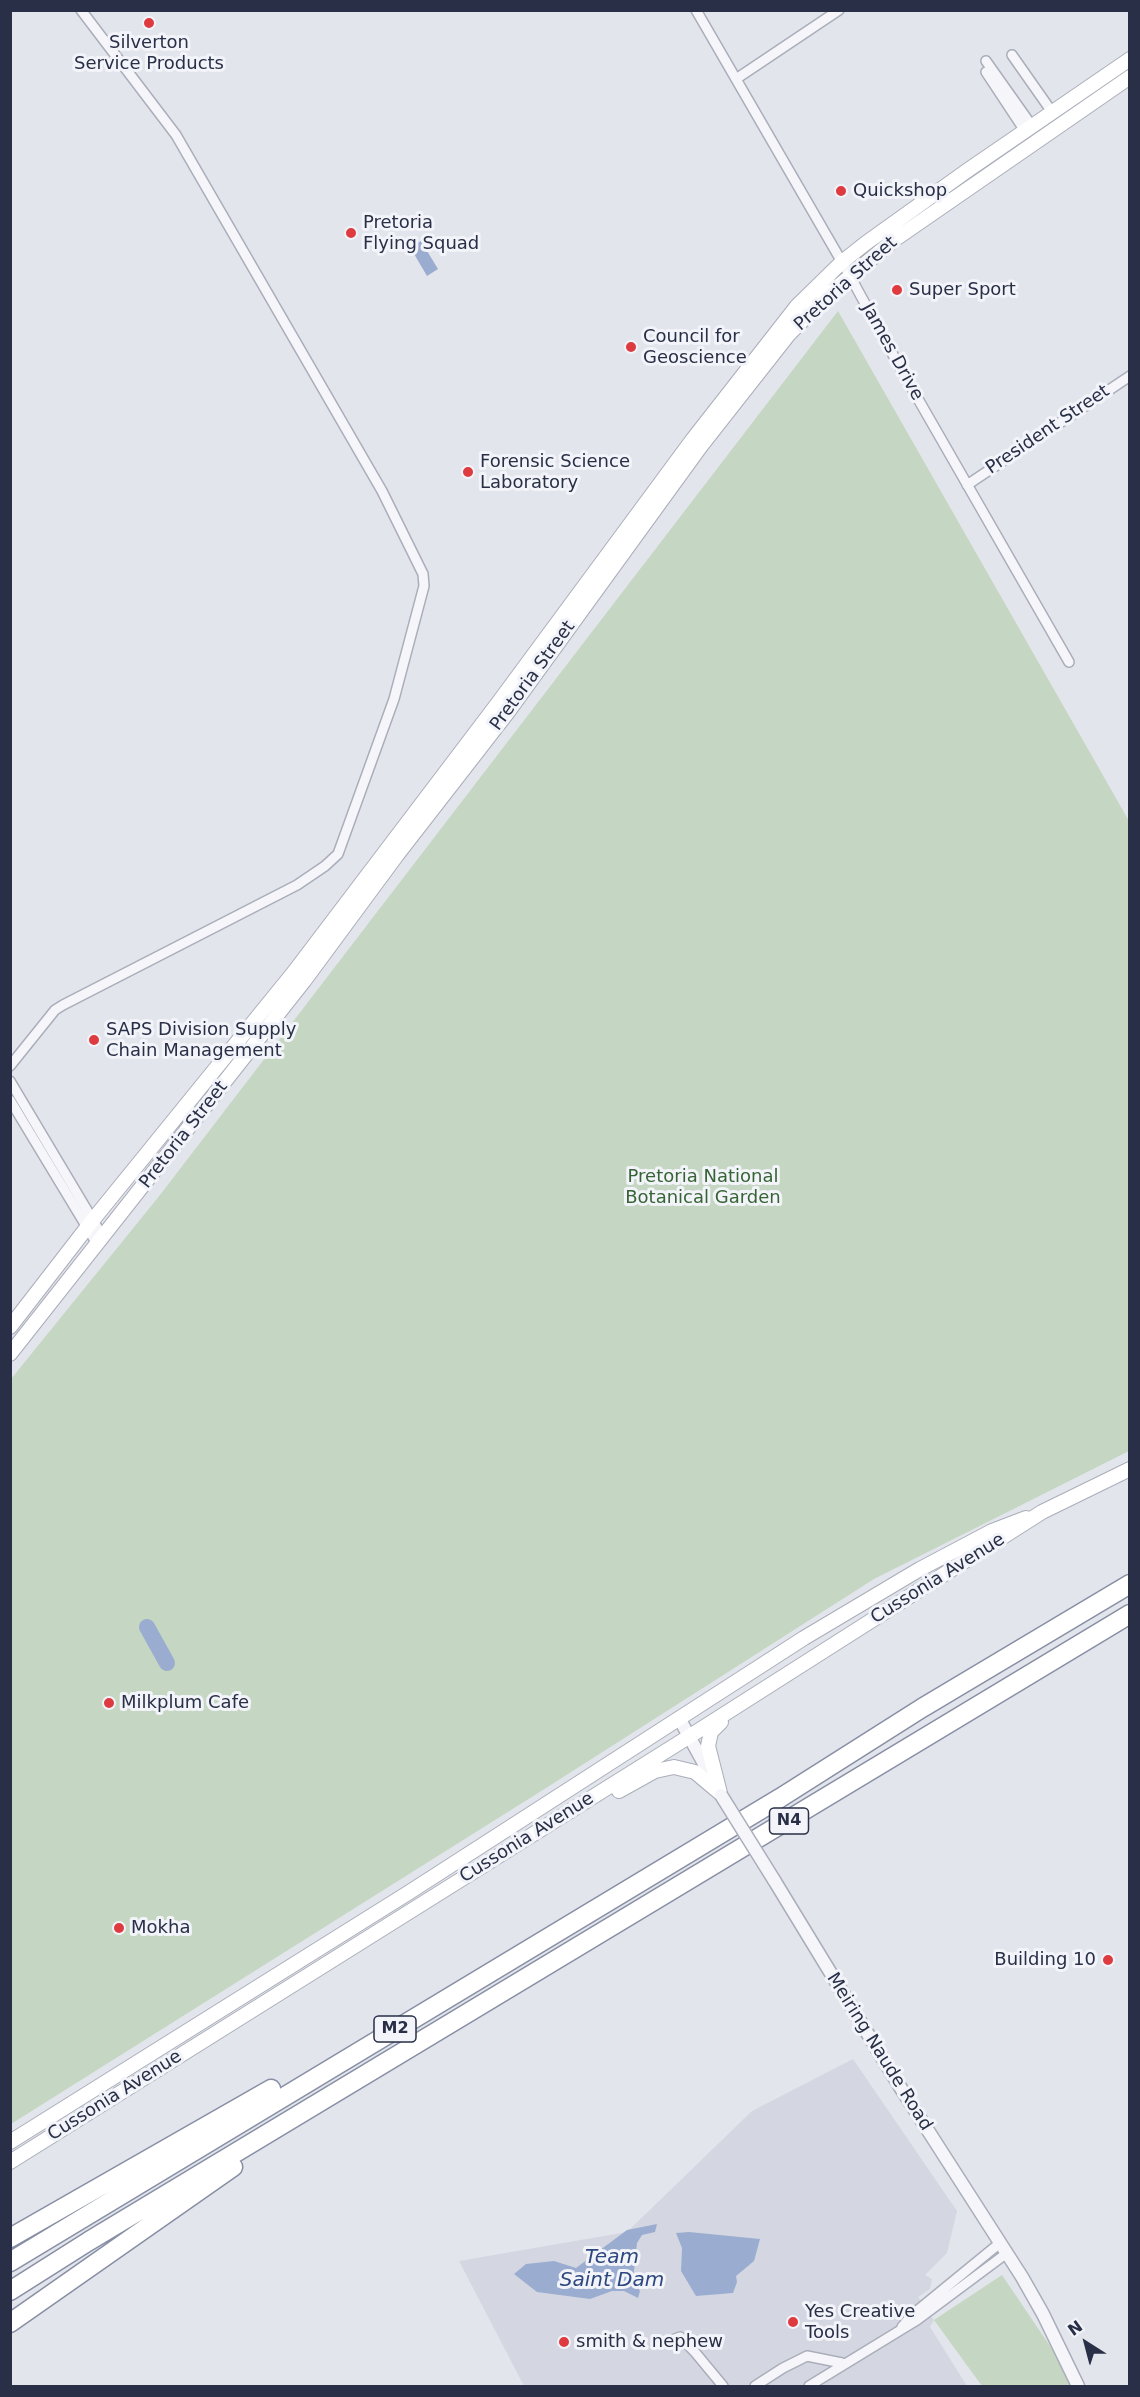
<!DOCTYPE html>
<html>
<head>
<meta charset="utf-8">
<style>
	body { margin:0 }
	#map { position:relative; width:1140px; height:2397px; overflow:hidden; background:#e2e5ec; font-family:"DejaVu Sans",sans-serif }
	canvas { display:block }
	.frame { position:absolute; inset:0; border:12px solid #282f46; pointer-events:none }
	.north { position:absolute; left:1056px; top:2313px; width:60px; height:60px; -webkit-text-stroke:4px #f2f4f9; paint-order:stroke; rotate:324deg; font-size:16px; font-weight:700; line-height:24px; text-align:center; color:#282f46 }
	.north::after { content:''; display:block; margin:auto; width:21px; height:27px; background:#282f46; clip-path:polygon(50% 0,100% 100%,50% 72%,0 100%) }
</style>
</head>
<body>
<div id="map">
<canvas width="1140" height="2397"></canvas>
<div class="frame"></div>
<div class="north">N</div>
</div>
<script>
const ctx = document.querySelector('canvas').getContext('2d');
ctx.lineJoin = 'round';
function paint(path, color) { ctx.fillStyle = color; ctx.fill(path, 'evenodd'); }
const toPath = rows => new Path2D(rows.map(r => 'M' + r).join(''));
function strokePath(path, color, width, dash) { ctx.strokeStyle = color; ctx.lineWidth = width; ctx.lineCap = dash ? 'butt' : 'round'; ctx.setLineDash(dash || []); ctx.stroke(path); }
function drawText(font, color, halo, rows, align = 'center') {
  ctx.font = font + ' "DejaVu Sans",sans-serif'; ctx.lineWidth = 6; ctx.setLineDash([]); ctx.textBaseline = 'middle'; ctx.strokeStyle = halo; ctx.fillStyle = color; for (const [text, x, y, turn = 0] of rows) {
    ctx.save(); ctx.translate(x, y); ctx.rotate((+turn || 0) * Math.PI / 180); ctx.textAlign = isNaN(turn) ? turn : align; if (halo) ctx.strokeText(text, 0, 0); ctx.fillText(text, 0, 0); ctx.restore();
  }
}
const built = toPath([
	[853,2059,957,2211,947,2253,925,2275,932,2279,930,2289,918,2297,934,2320,930,2327,967,2386,524,2386,459,2261,627,2232,752,2111]
]);
const green = toPath([
	[838,311,1129,821,1129,1451,874,1579,546,1788,11,2124,11,1379,160,1195],
	[1002,2275,1077,2386,982,2386,934,2320]
]);
const water = toPath([
	[421,241,438,269,427,276,410,247],
	[657,2224,655,2232,642,2235,637,2243,633,2280,640,2291,638,2298,624,2291,612,2291,590,2299,537,2292,514,2274,526,2264,554,2261,576,2268,627,2230],
	[689,2232,760,2239,754,2261,736,2276,737,2282,733,2293,696,2296,681,2271,682,2248,676,2233]
]);
const river = toPath([
	[147,1627,167,1663]
]);
const minor = toPath([
	[696,10,850,276,898,364,1069,662],
	[1012,55,1052,112],
	[986,61,1032,126],
	[986,72,1025,131],
	[736,79,839,10],
	[967,485,1130,376],
	[10,1066,55,1010,63,1005,297,885,325,866,338,854,394,699,424,586,423,574,382,491,176,135,81,10],
	[10,1081,103,1237],
	[10,1100,97,1244],
	[902,2327,912,2315,1000,2243],
	[667,2342,680,2337,694,2351,723,2386],
	[755,2386,783,2368,807,2356,842,2363],
	[809,2386,917,2320,1007,2253]
]);
const tertiary = toPath([
	[679,1718,713,1780],
	[774,1880,902,2090,1022,2277,1043,2314,1078,2386]
]);
const secondary = toPath([
	[10,1327,92,1221,294,972,498,703,693,439,797,306,842,262,866,243,968,170,1130,59],
	[10,1354,304,981,397,855,508,712,701,446,789,334,829,294,894,240,1130,77],
	[619,1791,655,1771,674,1767,695,1772,720,1793],
	[720,1793,708,1746,711,1732,721,1722],
	[10,2142,408,1893,804,1638,920,1569,992,1531,1026,1518],
	[10,2162,690,1736,1042,1512,1130,1469]
]);
const motorway = toPath([
	[10,2238,271,2089],
	[10,2262,780,1798,922,1708,1130,1584],
	[10,2291,89,2241,1130,1614],
	[10,2323,233,2167]
]);
const tertiaryBridge = toPath([
	[721,1795,774,1880]
]);
const markers = [
	[149,23,6,"#dd3b3f"],
	[841,191,6,"#dd3b3f"],
	[351,233,6,"#dd3b3f"],
	[897,290,6,"#dd3b3f"],
	[631,347,6,"#dd3b3f"],
	[468,472,6,"#dd3b3f"],
	[94,1040,6,"#dd3b3f"],
	[109,1703,6,"#dd3b3f"],
	[119,1928,6,"#dd3b3f"],
	[1108,1960,6,"#dd3b3f"],
	[793,2322,6,"#dd3b3f"],
	[564,2342,6,"#dd3b3f"]
];
const shields = [
	[789,1821,39],
	[395,2029,42]
];
const shieldNames = [
	["N4",789,1821],
	["M2",395,2029]
];
const poiNames = [
	["Silverton",149,43,"center"],
	["Service Products",149,64,"center"],
	["Quickshop",853,191],
	["Pretoria",363,223],
	["Flying Squad",363,244],
	["Super Sport",909,290],
	["Council for",643,337],
	["Geoscience",643,358],
	["Forensic Science",480,462],
	["Laboratory",480,483],
	["SAPS Division Supply",106,1030],
	["Chain Management",106,1051],
	["Milkplum Cafe",121,1703],
	["Mokha",131,1928],
	["Building 10",1096,1960,"right"],
	["Yes Creative",805,2312],
	["Tools",805,2333],
	["smith & nephew",576,2342]
];
const streetNames = [
	["Pretoria Street",846,284,-42],
	["James Drive",892,352,61],
	["President Street",1048,430,-34],
	["Pretoria Street",533,676,-54],
	["Pretoria Street",184,1135,-52],
	["Cussonia Avenue",938,1579,-32],
	["Cussonia Avenue",527,1838,-32],
	["Meiring Naude Road",879,2052,58],
	["Cussonia Avenue",115,2096,-32]
];
const parkNames = [
	["Pretoria National",703,1177],
	["Botanical Garden",703,1198]
];
const waterNames = [
	["Team",612,2258],
	["Saint Dam",612,2281]
];
paint(built, '#d4d7e1');
paint(green, '#c5d7c2');
paint(water, '#9aadd0');
strokePath(river, '#9aadd0', 16);
strokePath(minor, '#aaaeba', 12);
strokePath(tertiary, '#aaaeba', 15);
strokePath(secondary, '#aaaeba', 16);
strokePath(motorway, '#888fa4', 21);
strokePath(minor, '#f6f6fa', 9);
strokePath(tertiary, '#f6f6fa', 12);
strokePath(secondary, '#fff', 14);
strokePath(motorway, '#fff', 18);
strokePath(tertiaryBridge, '#aaaeba', 15, []);
strokePath(tertiaryBridge, '#f6f6fa', 12);
for (const [x, y, r, color] of markers) { const dot = new Path2D(); dot.arc(x, y, r, 0, 2 * Math.PI); ctx.fillStyle = color; ctx.fill(dot); strokePath(dot, '#f2f4f9', 2); }
for (const [x, y, w] of shields) { const box = new Path2D(); box.roundRect(x - w / 2, y - 13, w, 26, 4.5); ctx.fillStyle = '#f2f4f9'; ctx.fill(box); strokePath(box, '#282f46', 1.5); }
drawText('bold 16px', '#282f46', null, shieldNames);
drawText('18px', '#282f46', '#f2f4f9', poiNames, 'left');
drawText('18px', '#282f46', '#f2f4f9', streetNames);
drawText('18px', '#376434', '#f2f4f9', parkNames);
drawText('italic 20px', '#2d477f', '#f2f4f9', waterNames);
</script>
</body>
</html>
